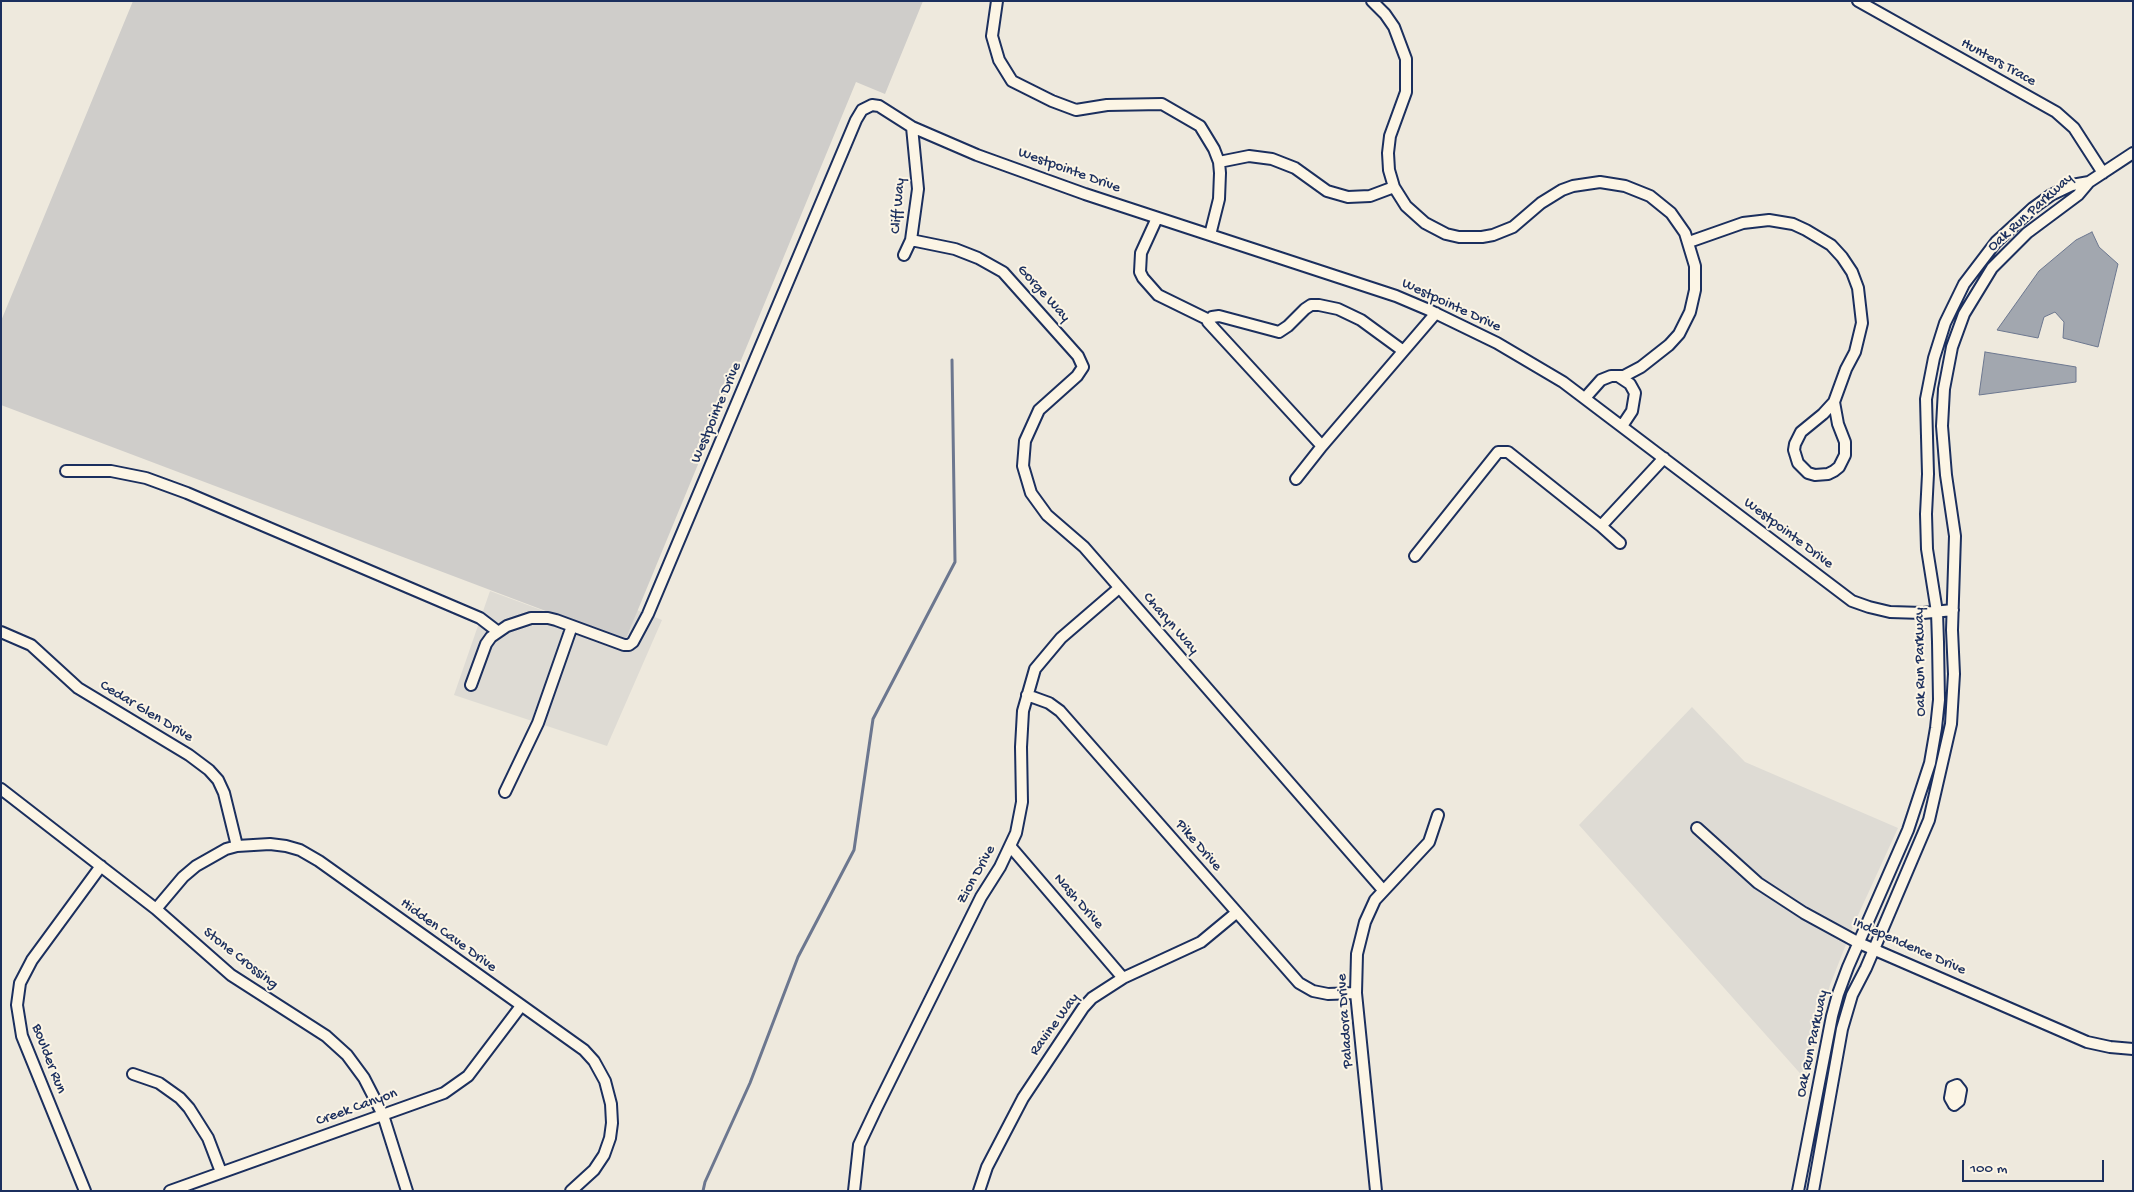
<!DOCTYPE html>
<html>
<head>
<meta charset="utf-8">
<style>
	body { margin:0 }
	#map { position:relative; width:2134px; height:1192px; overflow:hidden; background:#eee9dd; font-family:"Gochi Hand",sans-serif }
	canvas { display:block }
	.frame { position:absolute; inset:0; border:2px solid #1b2f5e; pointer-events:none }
	.scale { position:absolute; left:1962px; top:1160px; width:142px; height:22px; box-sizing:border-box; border:2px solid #1b2f5e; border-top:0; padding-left:6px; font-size:15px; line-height:18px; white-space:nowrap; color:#1b2f5e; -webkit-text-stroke:4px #fcf5e5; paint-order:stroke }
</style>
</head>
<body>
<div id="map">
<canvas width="2134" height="1192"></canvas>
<div class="frame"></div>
<div class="scale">100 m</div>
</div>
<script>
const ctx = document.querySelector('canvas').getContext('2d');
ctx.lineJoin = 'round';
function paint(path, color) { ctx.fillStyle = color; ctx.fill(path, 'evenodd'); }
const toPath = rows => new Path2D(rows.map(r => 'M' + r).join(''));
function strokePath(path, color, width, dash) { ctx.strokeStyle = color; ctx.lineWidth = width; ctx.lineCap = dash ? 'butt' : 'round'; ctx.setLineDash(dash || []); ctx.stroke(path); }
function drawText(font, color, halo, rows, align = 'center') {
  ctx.font = font + ' "Gochi Hand",sans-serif'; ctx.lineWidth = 4; ctx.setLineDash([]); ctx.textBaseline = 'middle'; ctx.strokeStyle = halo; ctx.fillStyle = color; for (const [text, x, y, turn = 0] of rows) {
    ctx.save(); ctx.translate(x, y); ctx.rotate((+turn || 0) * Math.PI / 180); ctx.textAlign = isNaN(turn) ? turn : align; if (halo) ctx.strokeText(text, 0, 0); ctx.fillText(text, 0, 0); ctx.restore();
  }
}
const built = toPath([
	[490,591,625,641,637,610,662,620,607,746,454,695],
	[1692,707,1745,762,1898,828,1854,924,1830,985,1806,1080,1579,825]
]);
const green = toPath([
	[133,1,923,1,885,94,856,82,625,641,1,405,1,321]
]);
const water = toPath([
	[2092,232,2099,247,2118,264,2098,347,2063,338,2064,322,2055,312,2044,317,2038,338,1997,330,2039,271,2076,240,2092,232],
	[1985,352,2076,367,2076,382,1979,395,1985,352]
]);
const stream = toPath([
	[703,1191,705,1182,750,1083,798,957,854,850,873,719,955,562,952,360]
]);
const minor = toPath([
	[997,1,992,36,999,60,1012,81,1052,101,1076,110,1107,105,1162,104,1200,126,1214,149,1219,162,1220,173,1219,199,1210,235],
	[1372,1,1385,14,1394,27,1406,59,1406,92,1390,136,1388,153,1389,170,1394,187,1406,206,1425,223,1446,234,1459,237,1482,237,1493,235,1513,227,1541,203,1562,190,1573,186,1600,182,1625,186,1650,196,1671,213,1685,233,1695,266,1695,290,1690,312,1679,334,1669,345,1641,367,1624,376,1611,376,1601,380,1585,398],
	[1858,1,2056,112,2074,128,2103,173],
	[1219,162,1249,156,1272,159,1295,168,1327,191,1348,197,1370,196,1394,187],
	[1157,218,1141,253,1140,272,1143,278,1158,295,1209,320],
	[911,240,955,249,978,258,1003,272,1078,356,1083,367,1077,376,1039,410,1025,441,1023,466,1031,493,1047,515,1084,547,1383,890],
	[1689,242,1743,223,1769,220,1793,224,1806,230,1831,245,1842,257,1852,272,1858,288,1862,323,1855,352,1846,369,1834,402],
	[904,255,911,240,918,189,912,127],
	[1402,350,1361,320,1338,309,1319,305,1311,305,1305,309,1288,326,1279,332,1219,316,1212,317,1208,322,1322,446,1436,313],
	[1618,376,1630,384,1635,393,1632,411,1622,426],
	[1834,402,1838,424,1845,442,1845,455,1839,467,1834,471,1828,474,1815,475,1808,473,1798,463,1794,450,1795,444,1801,432,1823,414,1834,402],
	[66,471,111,471,146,478,187,493,480,618,497,631],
	[1296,479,1322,446],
	[1620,543,1601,526,1664,458],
	[1415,556,1498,452,1508,452,1601,526],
	[1,632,31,645,78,688,189,755,209,770,218,780,224,793,237,846],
	[471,685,486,644,491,637,507,626,531,618,548,618,556,620,624,645,629,645,633,642,648,614,856,120,862,110,872,105,879,106,912,127,977,155,1085,194,1396,296,1429,310,1497,343,1563,382,1852,601,1869,607,1890,612,1923,613,1953,610],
	[1027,695,1049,703,1060,711,1299,983,1313,991,1328,994,1356,993],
	[1,789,156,909,231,975,326,1036,347,1055,364,1078,383,1115,407,1191],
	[505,792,538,723,572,626],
	[1697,828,1758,883,1804,913,1859,943,2087,1042,2110,1047,2133,1049],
	[1010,846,1123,978],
	[156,909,183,877,196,866,226,849,237,846,270,844,286,846,300,850,319,861,584,1050,594,1061,605,1081,611,1104,612,1123,610,1138,604,1155,594,1170,571,1191],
	[133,1074,159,1083,180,1098,189,1108,208,1138,221,1172],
	[1957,1085,1961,1090,1959,1101,1954,1105,1950,1098,1952,1087,1957,1085],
	[85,1191,22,1036,17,1005,20,983,32,960,101,866],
	[170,1191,444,1093,468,1076,521,1006],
	[854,1191,859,1145,876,1109,981,897,1000,867,1016,833,1022,802,1021,747,1023,711,1035,669,1061,638,1119,588],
	[979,1191,987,1167,1023,1098,1083,1008,1092,998,1123,978,1201,942,1236,913],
	[1376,1191,1356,993,1357,954,1365,922,1375,900,1429,842,1438,815],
	[1798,1191,1832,1016,1838,994,1848,967,1908,830,1930,763,1936,728,1939,700,1938,642,1937,612,1927,549,1926,514,1928,474,1926,399,1934,358,1945,323,1964,284,1996,242,2033,208,2051,195,2072,185,2089,182],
	[1813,1191,1842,1029,1852,995,1866,968,1929,820,1951,724,1954,674,1952,630,1955,536,1946,475,1942,426,1944,389,1952,347,1964,314,1992,268,2027,233,2078,195,2089,182,2133,153]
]);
const streetNames = [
	["Hunters Trace",1998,63,29],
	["Westpointe Drive",1069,171,20],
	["Cliff Way",899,206,-85],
	["Oak Run Parkway",2031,213,-42],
	["Gorge Way",1043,294,48],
	["Westpointe Drive",1451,306,25],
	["Westpointe Drive",717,413,-67],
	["Westpointe Drive",1788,534,37],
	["Charyn Way",1170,624,49],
	["Oak Run Parkway",1921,662,-91],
	["Cedar Glen Drive",146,712,31],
	["Pike Drive",1198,846,49],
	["Zion Drive",977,875,-61],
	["Nash Drive",1078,902,49],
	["Hidden Cave Drive",448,936,36],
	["Independence Drive",1909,947,24],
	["Stone Crossing",240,959,38],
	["Paladora Drive",1346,1021,-94],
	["Ravine Way",1055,1025,-54],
	["Oak Run Parkway",1813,1044,-78],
	["Boulder Run",48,1059,69],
	["Creek Canyon",357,1108,-20]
];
paint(built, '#dedbd4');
paint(green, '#cfcdca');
paint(water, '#a2a7af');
strokePath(water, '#6c778f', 1);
strokePath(stream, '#6c778f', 3);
strokePath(minor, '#1b2f5e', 14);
strokePath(minor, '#fcf5e5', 10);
drawText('15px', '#1b2f5e', '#fcf5e5', streetNames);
</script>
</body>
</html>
